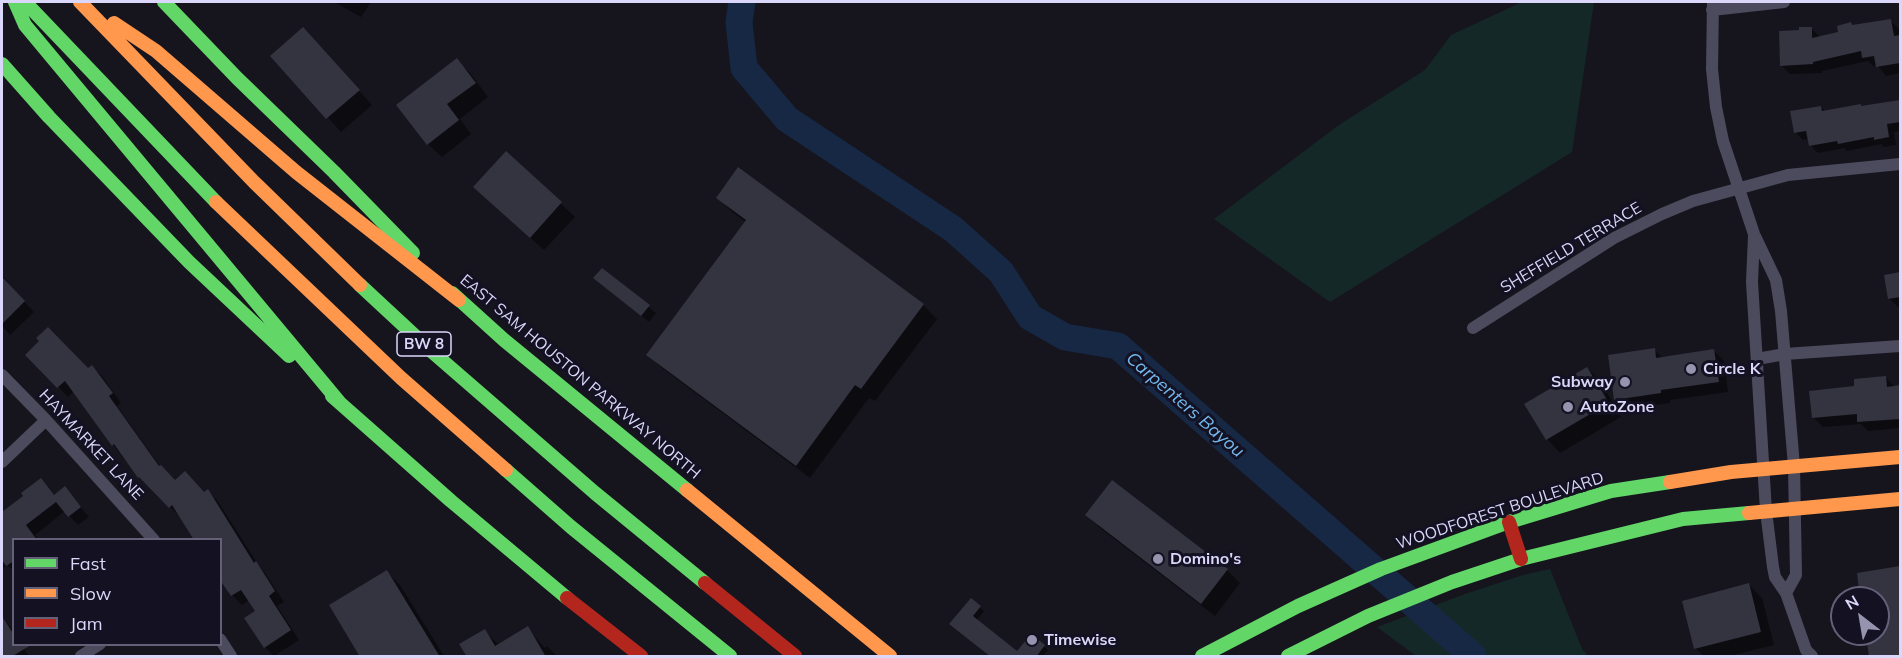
<!DOCTYPE html>
<html>
<head>
<meta charset="utf-8">
<style>
	body { margin:0 }
	#map { position:relative; width:1902px; height:658px; overflow:hidden; background:#16151e; font-family:Mulish,sans-serif }
	canvas { display:block }
	.frame { position:absolute; inset:0; border:3px solid #dad7fa; pointer-events:none }
	.legend { position:absolute; left:12px; top:538px; width:210px; height:108px; box-sizing:border-box; background:#131122; border:2px solid #636078; margin:0; padding:8px 10px; list-style:none; font-size:18px; color:#dad7fa }
	.legend li { display:flex; align-items:center; gap:12px; height:30px }
	.legend b { width:30px; border:2px solid #636078 }
	.north { position:absolute; left:1830px; top:586px; width:60px; height:60px; box-sizing:border-box; background:#131122; border:2px solid #636078; border-radius:50%; rotate:329deg; font-size:16px; font-weight:700; line-height:24px; text-align:center; color:#dad7fa }
	.north::after { content:''; display:block; margin:auto; width:21px; height:27px; background:#9593ad; clip-path:polygon(50% 0,100% 100%,50% 72%,0 100%) }
</style>
</head>
<body>
<div id="map">
<canvas width="1902" height="658"></canvas>
<div class="frame"></div>
<ul class="legend">
<li><b style="height:8px;background:#63d668"></b>Fast</li>
<li><b style="height:8px;background:#ff974d"></b>Slow</li>
<li><b style="height:8px;background:#b3261e"></b>Jam</li>
</ul>
<div class="north">N</div>
</div>
<script>
const ctx = document.querySelector('canvas').getContext('2d');
ctx.lineJoin = 'round';
function paint(path, color) { ctx.fillStyle = color; ctx.fill(path, 'evenodd'); }
const toPath = rows => new Path2D(rows.map(r => 'M' + r).join(''));
function strokePath(path, color, width, dash) { ctx.strokeStyle = color; ctx.lineWidth = width; ctx.lineCap = dash ? 'butt' : 'round'; ctx.setLineDash(dash || []); ctx.stroke(path); }
function drawText(font, color, halo, rows, align = 'center') {
  ctx.font = font + ' Mulish,sans-serif'; ctx.lineWidth = 6; ctx.setLineDash([]); ctx.textBaseline = 'middle'; ctx.strokeStyle = halo; ctx.fillStyle = color; for (const [text, x, y, turn = 0] of rows) {
    ctx.save(); ctx.translate(x, y); ctx.rotate((+turn || 0) * Math.PI / 180); ctx.textAlign = isNaN(turn) ? turn : align; if (halo) ctx.strokeText(text, 0, 0); ctx.fillText(text, 0, 0); ctx.restore();
  }
}
const green = toPath([
	[1522,2,1594,2,1572,152,1330,302,1214,219,1339,125,1425,70,1451,35],
	[1550,569,1582,649,1588,656,1416,656,1377,627,1465,594,1523,575]
]);
const shadow = toPath([
	[334,2,371,2,361,17],
	[1891,21,1900,30,1900,73,1886,76,1877,65,1873,66,1868,61,1822,71,1822,73,1790,74,1781,65,1811,28,1821,38,1840,34,1853,26],
	[303,29,372,105,341,132,272,56],
	[457,60,470,73,488,97,460,119,471,134,442,157,428,144],
	[1900,101,1900,131,1894,132,1896,145,1884,147,1881,144,1847,151,1844,148,1818,153,1810,145,1809,139,1803,140,1795,132,1821,107,1826,112,1861,105,1862,107],
	[506,153,575,217,544,250,489,201],
	[718,197,923,305,937,319,875,401,869,398,810,478,662,368,648,355,747,223,731,211],
	[602,270,656,313,649,322,602,285],
	[1900,274,1900,307,1898,307,1889,298,1886,276],
	[2,275,14,291,34,312,10,335,2,326],
	[1654,350,1663,358,1714,351,1724,361,1728,392,1670,400,1670,403,1625,409,1615,399],
	[27,355,88,370,92,367,102,376,121,403,117,406,160,466,176,482,204,493,207,491,217,500,259,566,265,573,284,602,277,606,299,640,274,656,265,647,257,612,249,600,242,605,232,595,220,577,220,540,179,516,150,485,148,486,139,477,113,445,74,391,68,397],
	[1587,368,1601,382,1621,417,1560,453,1547,439],
	[1886,378,1895,387,1900,387,1900,428,1868,431,1861,424,1823,427,1814,418,1856,387],
	[41,480,55,496,65,488,89,517,78,525,65,511,35,535,38,540,14,540,14,571,7,565,2,569,2,513,25,496],
	[1087,515,1227,570,1240,583,1215,616,1100,528],
	[1900,567,1900,656,1871,656,1867,634,1878,634,1878,598,1862,598,1858,574],
	[387,572,400,585,444,656,361,656],
	[1749,585,1762,598,1774,645,1729,656,1704,656,1695,648],
	[971,600,984,611,976,621,1017,653,1031,636,1048,650,1043,656,991,656,955,628],
	[2,616,14,632,14,644,21,644,29,656,2,656],
	[527,628,545,648,547,646,557,656,468,656,484,631,498,644]
]);
const river = toPath([
	[742,2,739,22,744,68,787,119,953,229,1001,272,1030,317,1065,337,1118,346,1473,656]
]);
const building = toPath([
	[1891,19,1894,36,1900,35,1900,63,1876,67,1874,56,1862,58,1861,51,1813,62,1813,64,1780,66,1779,31,1799,30,1799,27,1812,27,1812,38,1838,32,1837,26,1851,22,1852,25],
	[303,27,360,90,326,119,270,56],
	[457,58,476,83,447,104,459,120,427,145,396,105],
	[1900,100,1900,122,1887,124,1889,137,1874,140,1874,137,1838,144,1837,141,1809,146,1806,131,1794,133,1790,111,1821,106,1822,111,1861,104,1861,106],
	[506,151,562,202,530,238,473,187],
	[738,167,924,304,861,389,855,385,796,466,646,355,746,220,716,198],
	[602,268,650,305,641,316,593,278],
	[1900,272,1900,297,1888,299,1884,275],
	[2,277,25,301,2,324],
	[48,327,88,368,92,365,113,393,109,396,159,466,161,465,175,480,185,471,204,492,208,489,254,563,256,561,275,591,269,596,291,630,264,648,244,618,255,611,241,590,231,596,220,580,220,540,194,540,172,505,169,508,139,477,138,478,114,444,112,446,65,381,57,388,25,355,39,341,36,338],
	[1655,348,1656,358,1714,349,1719,382,1661,390,1661,393,1614,400,1608,355],
	[1587,367,1609,403,1546,440,1524,404],
	[1886,376,1887,387,1900,385,1900,419,1857,422,1857,414,1812,418,1809,391,1854,386,1854,379],
	[41,478,54,495,65,486,81,507,68,517,56,502,26,525,37,540,14,540,14,561,6,566,2,560,2,512,23,496,21,493],
	[1112,480,1228,569,1201,604,1085,515],
	[1900,566,1900,657,1869,657,1866,634,1878,634,1878,598,1860,598,1857,573],
	[387,570,440,657,360,657,329,605],
	[1749,583,1761,632,1694,649,1682,601],
	[971,598,981,606,973,616,1017,651,1031,634,1045,645,1036,657,991,657,949,624],
	[2,616,14,635,14,645,31,645,11,657,2,657],
	[528,626,546,657,467,657,459,644,485,629,495,646]
]);
const street = toPath([
	[1713,2,1712,69,1716,107,1723,141,1754,234,1776,280,1781,311,1794,466,1796,575,1786,593],
	[1712,10,1784,2],
	[1754,236,1752,282,1766,511,1773,567,1775,577,1786,593,1806,650,1812,656],
	[1473,328,1614,238,1662,214,1693,201,1788,175,1900,164],
	[1757,359,1785,354,1900,346],
	[2,375,46,420,154,540],
	[2,462,46,420],
	[220,639,231,656],
	[81,656,100,644]
]);
const fast = toPath([
	[15,2,25,25,340,403],
	[25,2,216,202],
	[164,2,237,78,334,172,413,253],
	[2,64,49,117,189,262,289,356],
	[360,285,429,349,595,493,705,583],
	[452,293,504,340,687,490],
	[332,396,451,501,567,598],
	[506,470,571,527,730,656],
	[1202,656,1298,606,1381,569,1509,522,1611,491,1670,482],
	[1288,656,1368,616,1452,582,1521,559,1683,519,1749,513]
]);
const slow = toPath([
	[80,2,254,182,360,285],
	[114,23,156,51,296,172,459,300],
	[216,202,401,378,506,470],
	[1670,482,1731,472,1900,457],
	[687,490,890,656],
	[1749,513,1900,499]
]);
const jam = toPath([
	[1509,522,1521,559],
	[705,583,795,656],
	[567,598,641,656]
]);
const markers = [
	[1691,369,6,"#9593ad"],
	[1625,382,6,"#9593ad"],
	[1568,407,6,"#9593ad"],
	[1158,559,6,"#9593ad"],
	[1032,640,6,"#9593ad"]
];
const shields = [
	[424,344,54]
];
const shieldNames = [
	["BW 8",424,344]
];
const streetNames = [
	["SHEFFIELD TERRACE",1571,248,-31],
	["EAST SAM HOUSTON PARKWAY NORTH",580,377,40],
	["HAYMARKET LANE",91,445,47],
	["WOODFOREST BOULEVARD",1500,511,-18]
];
const poiNames = [
	["Circle K",1703,369],
	["Subway",1613,382,"right"],
	["AutoZone",1580,407],
	["Domino's",1170,559],
	["Timewise",1044,640]
];
const waterNames = [
	["Carpenters Bayou",1185,405,41]
];
paint(green, '#152828');
paint(shadow, '#0007');
strokePath(river, '#162843', 27);
paint(building, '#343340');
strokePath(street, '#4c4b5d', 12);
strokePath(fast, '#63d668', 14);
strokePath(slow, '#ff974d', 14);
strokePath(jam, '#b3261e', 14);
for (const [x, y, r, color] of markers) { const dot = new Path2D(); dot.arc(x, y, r, 0, 2 * Math.PI); ctx.fillStyle = color; ctx.fill(dot); strokePath(dot, '#131122', 2); }
for (const [x, y, w] of shields) { const box = new Path2D(); box.roundRect(x - w / 2, y - 12, w, 24, 4.5); ctx.fillStyle = '#131122'; ctx.fill(box); strokePath(box, '#dad7fa', 1.5); }
drawText('bold 15px', '#dad7fa', null, shieldNames);
drawText('16px', '#dad7fa', '#131122', streetNames);
drawText('bold 16px', '#dad7fa', '#131122', poiNames, 'left');
drawText('italic 18px', '#72b8ed', '#131122', waterNames);
</script>
</body>
</html>
